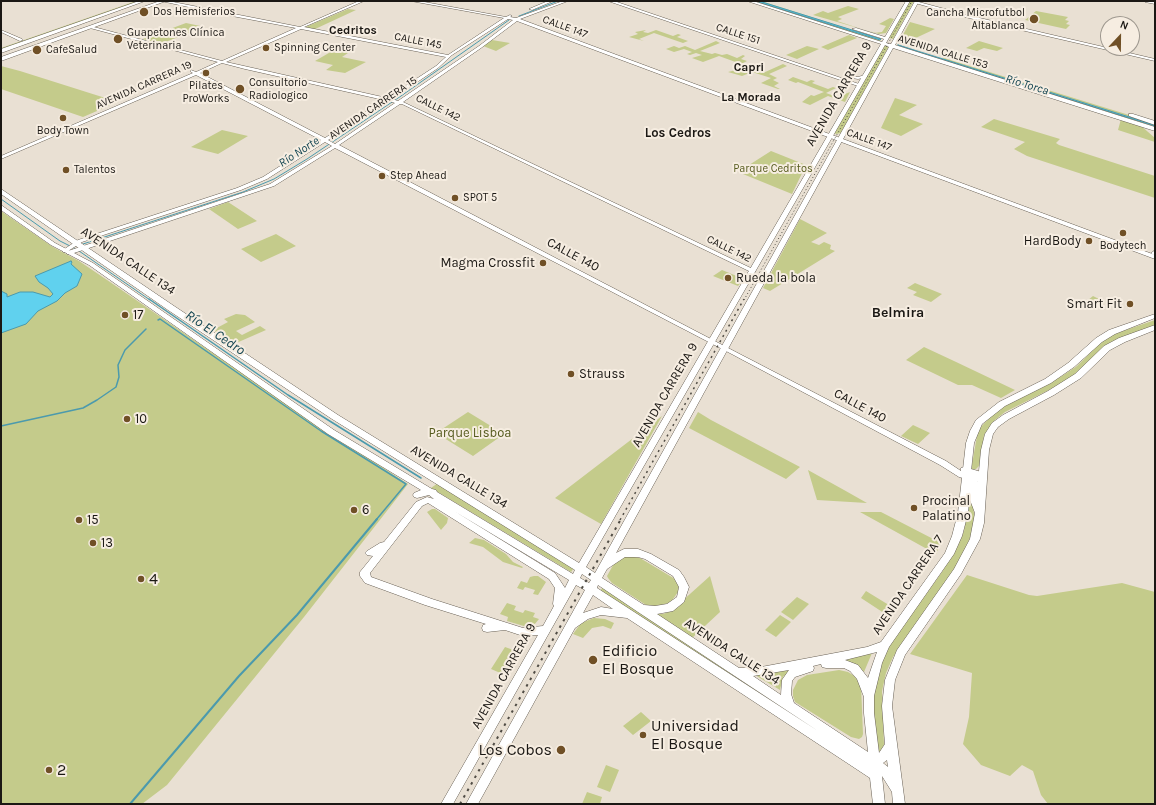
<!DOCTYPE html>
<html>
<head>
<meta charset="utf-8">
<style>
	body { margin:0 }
	#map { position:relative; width:1156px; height:805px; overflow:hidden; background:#e9e0d3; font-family:Karla,sans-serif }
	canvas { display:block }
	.frame { position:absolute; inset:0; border:2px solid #1b1814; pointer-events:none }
	.north { position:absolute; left:1100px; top:16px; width:40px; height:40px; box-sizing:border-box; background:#f6ede1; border:1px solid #9e988f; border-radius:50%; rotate:22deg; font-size:11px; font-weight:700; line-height:16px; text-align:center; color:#1b1814 }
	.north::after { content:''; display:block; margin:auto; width:14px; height:18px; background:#705026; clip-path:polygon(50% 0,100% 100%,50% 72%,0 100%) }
</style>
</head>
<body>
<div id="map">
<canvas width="1156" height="805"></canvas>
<div class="frame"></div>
<div class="north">N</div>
</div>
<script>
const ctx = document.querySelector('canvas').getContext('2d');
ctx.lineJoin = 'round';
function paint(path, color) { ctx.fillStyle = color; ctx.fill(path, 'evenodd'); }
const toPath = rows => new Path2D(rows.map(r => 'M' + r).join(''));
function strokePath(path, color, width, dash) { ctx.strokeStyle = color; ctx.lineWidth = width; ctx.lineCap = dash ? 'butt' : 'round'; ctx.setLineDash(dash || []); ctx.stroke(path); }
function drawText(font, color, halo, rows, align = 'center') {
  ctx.font = font + ' Karla,sans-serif'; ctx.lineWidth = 4; ctx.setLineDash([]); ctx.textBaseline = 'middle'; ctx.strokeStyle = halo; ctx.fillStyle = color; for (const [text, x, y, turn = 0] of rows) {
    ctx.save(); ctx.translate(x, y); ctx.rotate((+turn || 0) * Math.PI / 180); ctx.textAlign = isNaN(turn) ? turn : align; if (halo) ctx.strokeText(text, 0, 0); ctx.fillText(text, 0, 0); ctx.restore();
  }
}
const green = toPath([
	[136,1,142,1,1,50,1,48],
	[750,1,761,1,881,39,880,42],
	[910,1,914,1,893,39,889,38],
	[848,6,859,9,838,17,842,19,837,21,874,33,882,32,886,26,879,24,890,18,894,19,886,33,879,34,813,15,823,11,828,13],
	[348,9,356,10,313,30,303,28],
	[1036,11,1068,17,1065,20,1069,21,1066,24,1070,25,1066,29,1025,20],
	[910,22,935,29,905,43,899,42],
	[186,23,205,27,160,44,143,39],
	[646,30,643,32,648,33,656,30,673,36,678,34,681,35,677,37,688,41,683,43,654,33,639,39,644,41,629,37,638,34,635,32],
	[849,35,857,38,828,50,821,47],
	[492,40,510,43,496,51,483,46],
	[716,41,720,43,700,51,712,54,715,53,722,55,727,54,737,58,743,55,745,56,741,59,747,61,741,64,719,56,703,62,692,58,702,55,696,53,690,55,687,54,692,52,684,49,674,52,666,49,674,46,679,48,685,46,695,50],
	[979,41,1003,48,997,51,984,48,977,51,966,48],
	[885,45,889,46,841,133,836,134,834,133],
	[807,46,819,49,797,59,786,55],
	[334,50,348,53,342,57,366,62,345,73,326,70,333,65,315,61],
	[944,58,1155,123,1155,128,939,61],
	[783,64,787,66,769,74,777,78,773,80,779,83,774,86,780,89,778,89,761,83,771,78,752,72,742,76,728,72,740,69,748,72,753,70,763,73],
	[1,66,20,71,118,102,83,117,1,89],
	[793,77,807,82,811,80,815,81,812,83,828,89,833,87,836,88,826,93,837,97,850,92,845,102,828,96,810,105,802,102,811,95,814,96,824,92,798,82,796,83,788,80],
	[895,98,917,105,899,115,923,124,901,136,881,128],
	[994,119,1060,139,1056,143,1059,145,1155,176,1155,198,1027,156,1014,149,1025,142,981,127],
	[1121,119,1140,125,1155,138,1155,142,1118,130],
	[222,130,248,136,218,154,191,147],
	[771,151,806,165,792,194,738,172],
	[228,202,257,221,238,229,209,209],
	[1,211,53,247,79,261,110,282,307,418,408,484,304,617,167,785,142,804,1,804],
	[800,219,827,233,811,242,819,245,824,242,831,245,830,249,835,251,770,291,763,288],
	[276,234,296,246,261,262,241,249],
	[722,270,744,279,738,286,713,276],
	[915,283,942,294,931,302,913,295,917,292,907,288],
	[1093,296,1105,302,1095,310,1082,305],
	[236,314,245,315,255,322,236,331,242,335,260,326,266,330,234,344,213,330,228,322,224,319],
	[1155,320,1155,325,1118,339,1067,381,1005,412,995,420,984,435,980,465,976,469,971,470,978,430,993,414,1007,404,1062,376,1077,366,1101,342,1111,335],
	[924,347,954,361,1015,390,1001,398,972,385,958,385,906,360],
	[468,412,504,434,473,456,436,433],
	[698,412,711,420,800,467,786,479,689,428],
	[662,416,601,524,555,498],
	[913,425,930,433,918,444,901,436],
	[808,470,844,490,867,503,817,500],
	[970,481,975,521,973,531,960,561,893,657,886,673,882,691,884,745,881,751,877,751,873,716,874,684,886,650,908,619,942,572,958,545,964,531],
	[438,483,575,567,571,572,431,488],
	[432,509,435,509,448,518,447,523,441,530,427,512],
	[860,512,881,512,941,543,936,554],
	[475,538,484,540,506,554,513,562,523,567,522,568,503,562,483,547,469,543],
	[628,556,640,558,675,579,679,586,678,592,671,602,656,607,646,605,612,583,608,578,607,576,616,560],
	[967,575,1029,595,1037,596,1122,583,1155,592,1155,804,1048,804,1041,795,1033,771,1022,765,1010,776,981,765,963,744,969,717,972,673,910,654],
	[534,576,538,576,546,582,538,595,533,594,535,590,525,587,523,590,517,588,521,581,527,583,530,577],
	[710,576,720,612,692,638,653,613,663,614,671,611],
	[603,587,859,756,859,761,600,591],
	[866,591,897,610,890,617,861,598],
	[797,597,809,604,793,620,781,612],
	[507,603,516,606,514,610,523,613,525,610,535,613,533,617,539,619,534,625,527,627,507,621,508,617,500,614],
	[780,615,791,622,776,637,765,630],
	[594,618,605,619,614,623,611,629,603,626,592,628,583,638,573,634,581,623],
	[505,647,519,652,505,675,491,669],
	[872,653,864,672,857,665,840,659],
	[793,669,783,677,780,690,755,675],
	[839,670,848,672,856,677,861,685,863,734,862,737,859,739,851,737,795,702,793,696,793,690,798,680,807,675],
	[641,712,651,721,633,735,623,726],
	[606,765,619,770,610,792,597,787],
	[587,792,602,797,600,804,582,804]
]);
const water = toPath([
	[755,1,759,1,881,39,880,40,755,1],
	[898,45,1155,125,1155,126,921,53,898,45],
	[71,261,72,262,71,264,82,274,77,286,65,293,57,301,38,311,26,324,1,333,1,291,7,294,7,297,20,292,33,292,50,297,53,294,48,288,39,282,35,276,71,261]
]);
const streamFar2 = toPath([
	[519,16,558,1],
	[1,199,60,241,76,249],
	[83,244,243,192,274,179,307,159,401,96,509,20],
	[79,251,150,300]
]);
const streamFar1 = toPath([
	[149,299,288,395,421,478],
	[158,320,160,319,321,431,406,484,376,520],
	[1,426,83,408,97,400,116,387,119,377,118,365,125,350,146,329]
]);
const stream = toPath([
	[130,804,239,676,297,615,377,519]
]);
const secondary = toPath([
	[161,1,168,1,300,27,359,1,364,1,304,27,448,55,504,18,411,1,419,1,506,17,510,15,512,16,510,17,516,18,563,1,568,1,520,19,1155,255,1155,259,517,21,481,48,403,102,755,270,755,272,751,272,402,104,400,104,339,145,730,349,946,461,961,471,961,468,964,467,985,473,986,475,982,477,986,480,985,482,982,483,959,477,940,465,726,351,335,148,274,186,71,254,67,254,67,252,63,252,63,250,78,240,237,188,263,177,321,140,196,75,1,159,1,156,193,73,191,72,191,70,196,72,218,62,90,28,90,26,222,61,296,28,216,13,161,1],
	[508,19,513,20,479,46,398,101,392,99,438,68,452,55,508,19],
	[301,29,446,57,436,66,387,98,226,62,301,29],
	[222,63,245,69,384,100,325,138,200,73,222,63],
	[389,101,395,103,335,144,328,140,389,101],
	[325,142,332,146,270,184,68,251,82,242,241,190,267,179,325,142],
	[548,1,553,1,532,10,529,9,548,1],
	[608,1,614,1,862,85,858,86,608,1],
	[915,1,971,16,1155,59,1155,61,969,18,915,3,915,1],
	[1144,1,1155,2,1155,4,1145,2,1144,1],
	[1,30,22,39,23,40,20,41,1,32,1,30],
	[865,75,867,75,867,77,858,79,846,77,848,76,858,77,865,75]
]);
const primary = toPath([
	[747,1,753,1,882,42,884,39,852,29,856,28,885,37,906,1,910,1,886,43,891,44,915,1,919,1,895,45,1155,127,1155,131,893,48,616,553,624,549,638,549,651,554,679,570,684,577,689,587,684,602,673,611,657,614,739,668,756,668,867,647,881,642,945,553,952,536,958,513,966,443,970,431,976,420,999,402,1045,379,1068,363,1096,338,1109,330,1155,314,1155,318,1115,334,1102,342,1074,367,1051,383,1005,406,982,424,974,443,971,471,978,482,981,450,985,434,992,423,1003,415,1048,391,1075,374,1104,346,1119,338,1155,325,1155,330,1125,342,1110,350,1081,378,1054,395,1009,419,998,427,993,434,989,450,984,523,980,539,961,574,905,655,895,680,892,706,894,721,905,804,893,804,892,792,882,776,885,804,873,804,870,778,627,618,601,615,588,619,575,628,478,804,466,804,585,590,576,585,453,804,441,804,538,635,523,636,505,630,487,632,483,631,482,628,483,625,486,624,425,605,365,583,360,576,360,572,373,556,367,555,365,553,367,551,380,543,384,542,416,502,427,497,434,499,429,495,417,498,414,497,413,495,414,493,421,490,328,434,89,265,51,245,1,210,1,205,55,243,93,263,334,430,432,489,436,490,437,492,573,574,575,570,332,419,168,310,1,194,1,189,174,306,338,415,579,563,881,44,747,1],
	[885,45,889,47,595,573,586,567,885,45],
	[970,492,970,500,975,513,970,539,954,569,897,650,885,680,882,706,885,744,879,753,874,713,874,696,882,663,889,647,954,554,962,536,968,513,970,492],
	[428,503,549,579,555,588,553,604,554,606,543,626,523,628,432,599,371,577,370,573,422,506,428,503],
	[454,511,569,580,565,588,555,573,454,511],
	[625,557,638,557,645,559,673,576,679,587,677,597,667,604,655,606,644,605,602,578,607,569,625,557],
	[582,574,591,580,589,583,580,578,582,574],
	[598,585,638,612,818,731,597,588,598,585],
	[593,595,613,609,601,607,583,613,593,595],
	[877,652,868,678,858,665,845,660,877,652],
	[821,664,822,667,826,668,844,668,850,671,857,679,864,697,864,713,868,752,794,703,791,694,792,681,795,677,813,671,814,668,813,666,821,664],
	[789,670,782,680,781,695,753,676,789,670],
	[887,760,888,767,883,763,887,760],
	[1129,114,1133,114,1155,121,1155,125,1129,116,1129,114],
	[1154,251,1155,251,1155,256,1151,253,1154,251]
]);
const highway = toPath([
	[139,1,145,1,1,53,1,49,139,1],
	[160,1,166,1,1,61,1,57,160,1]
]);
const railFar2 = toPath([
	[744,300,912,1]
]);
const railFar1 = toPath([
	[620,520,744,299]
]);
const rail = toPath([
	[460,804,621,519]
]);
const markers = [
	[144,12,5,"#705026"],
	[1034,19,5,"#705026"],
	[118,39,5,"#705026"],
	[266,48,4,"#705026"],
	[37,50,5,"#705026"],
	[206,73,4,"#705026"],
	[240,89,5,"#705026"],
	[63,118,4,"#705026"],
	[66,170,4,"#705026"],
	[382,176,4,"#705026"],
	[455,198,4,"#705026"],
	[1123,233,4,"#705026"],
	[1089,241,4,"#705026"],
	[543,263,4,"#705026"],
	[728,278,4,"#705026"],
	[1130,304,4,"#705026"],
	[125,315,4,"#705026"],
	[571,374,4,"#705026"],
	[127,419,4,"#705026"],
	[914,508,4,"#705026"],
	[354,510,4,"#705026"],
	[79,520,4,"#705026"],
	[93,543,4,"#705026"],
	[141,579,4,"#705026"],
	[593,660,5,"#705026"],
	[643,735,4,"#705026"],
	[561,750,5,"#705026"],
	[49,770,4,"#705026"]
];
const farPoinames = [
	["Dos Hemisferios",153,12],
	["Cancha Microfutbol",1025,13,"right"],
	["Altablanca",1025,26,"right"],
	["Guapetones Clínica",127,33],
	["Veterinaria",127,46],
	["Spinning Center",274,48],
	["CafeSalud",46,50],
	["Consultorio",249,83],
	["Radiologico",249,96],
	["Pilates",206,86,"center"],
	["ProWorks",206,99,"center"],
	["Body Town",63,131,"center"],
	["Talentos",74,170],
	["Step Ahead",390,176],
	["SPOT 5",463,198],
	["Bodytech",1123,246,"center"]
];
const farStreetnames = [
	["CALLE 147",565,27,20],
	["CALLE 151",738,34,18],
	["CALLE 145",418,41,11],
	["AVENIDA CALLE 153",943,52,17],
	["AVENIDA CARRERA 19",144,85,-24],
	["AVENIDA CARRERA 15",373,108,-34],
	["CALLE 142",438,108,26],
	["CALLE 147",869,140,20],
	["CALLE 142",729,249,26]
];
const farParknames = [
	["Parque Cedritos",773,169]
];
const farNeighbourhoodnames = [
	["Cedritos",353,31],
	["Capri",749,68],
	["La Morada",751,98]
];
const farWaternames = [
	["Río Torca",1027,85,17],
	["Río Norte",299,152,-33]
];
const streetNames = [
	["AVENIDA CARRERA 9",839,94,-60],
	["CALLE 140",573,255,28],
	["AVENIDA CALLE 134",128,261,34],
	["AVENIDA CARRERA 9",665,395,-60],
	["CALLE 140",860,406,28],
	["AVENIDA CALLE 134",459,477,31],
	["AVENIDA CARRERA 7",908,585,-56],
	["AVENIDA CALLE 134",732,652,33],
	["AVENIDA CARRERA 9",504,676,-61]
];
const farQuarternames = [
	["Los Cedros",678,133]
];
const poiNames = [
	["HardBody",1081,241,"right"],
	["Magma Crossfit",535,263,"right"],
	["Rueda la bola",736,278],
	["Smart Fit",1122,304,"right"],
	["17",133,315],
	["Strauss",579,374],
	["10",135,419],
	["Procinal",922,501],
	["Palatino",922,516],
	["6",362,510],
	["15",87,520],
	["13",101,543]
];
const parkNames = [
	["Parque Lisboa",470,433]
];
const neighbourhoodNames = [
	["Belmira",898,313]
];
const waterNames = [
	["Río El Cedro",215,333,34]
];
const nearPoinames = [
	["4",149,579],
	["Edificio",602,651],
	["El Bosque",602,669],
	["Universidad",651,726],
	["El Bosque",651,744],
	["Los Cobos",552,750,"right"],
	["2",57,770]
];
paint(green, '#c4cb8b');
paint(water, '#60d1ee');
strokePath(water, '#4b9aad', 1);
strokePath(streamFar2, '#4b9aad', 1);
strokePath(streamFar1, '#4b9aad', 1.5);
strokePath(stream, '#4b9aad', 2);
strokePath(secondary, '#686055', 1);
strokePath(primary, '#686055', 1);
strokePath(highway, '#686055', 1);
paint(secondary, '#fff');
paint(primary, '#fff');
paint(highway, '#fff');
strokePath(railFar2, '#504c45', 1, [1, 2.5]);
strokePath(railFar1, '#504c45', 1.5, [2, 4]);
strokePath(rail, '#504c45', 2, [2.5, 5]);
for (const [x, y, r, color] of markers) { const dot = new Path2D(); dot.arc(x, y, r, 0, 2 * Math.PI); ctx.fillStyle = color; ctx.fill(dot); strokePath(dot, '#f6ede1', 1.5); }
drawText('11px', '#1b1814', '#f6ede1', farPoinames, 'left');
drawText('11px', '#1b1814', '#f6ede1', farStreetnames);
drawText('11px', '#565b1e', '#f6ede1', farParknames);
drawText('bold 12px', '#1b1814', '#f6ede1', farNeighbourhoodnames);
drawText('italic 12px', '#134552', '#f6ede1', farWaternames);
drawText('13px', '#1b1814', '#f6ede1', streetNames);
drawText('bold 13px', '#1b1814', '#f6ede1', farQuarternames);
drawText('13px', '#1b1814', '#f6ede1', poiNames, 'left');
drawText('13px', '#565b1e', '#f6ede1', parkNames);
drawText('bold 14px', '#1b1814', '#f6ede1', neighbourhoodNames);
drawText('italic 14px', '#134552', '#f6ede1', waterNames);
drawText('16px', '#1b1814', '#f6ede1', nearPoinames, 'left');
</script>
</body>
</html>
